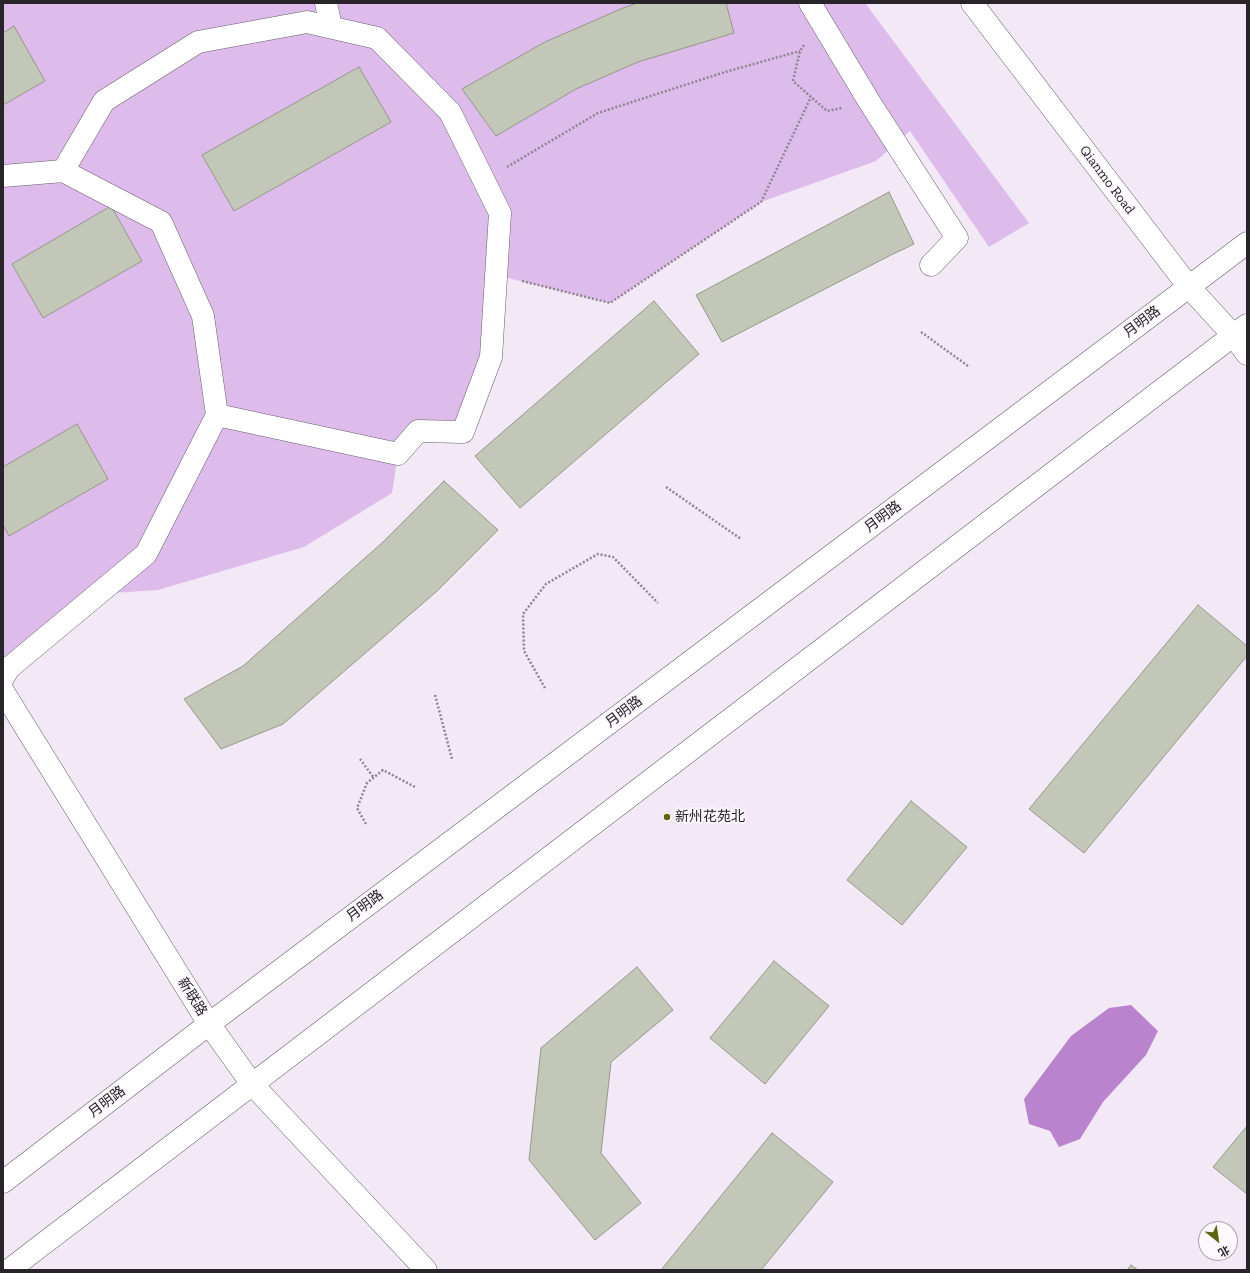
<!DOCTYPE html>
<html>
<head>
<meta charset="utf-8">
<style>
	body { margin:0 }
	#map { position:relative; width:1250px; height:1273px; overflow:hidden; background:#f2e8f6; font-family:"Zilla Slab","Noto Sans SC",serif }
	canvas { display:block }
	.frame { position:absolute; inset:0; border:4px solid #28242a; pointer-events:none }
	.north { position:absolute; left:1198px; top:1221px; width:40px; height:40px; box-sizing:border-box; background:#fcf8fe; border:1px solid #a7a3a9; border-radius:50%; rotate:150deg; font-size:11px; font-weight:700; line-height:16px; text-align:center; color:#28242a }
	.north::after { content:''; display:block; margin:auto; width:14px; height:18px; background:#5a6810; clip-path:polygon(50% 0,100% 100%,50% 72%,0 100%) }
</style>
</head>
<body>
<div id="map">
<canvas width="1250" height="1273"></canvas>
<div class="frame"></div>
<div class="north">北</div>
</div>
<script>
const ctx = document.querySelector('canvas').getContext('2d');
ctx.lineJoin = 'round';
function paint(path, color) { ctx.fillStyle = color; ctx.fill(path, 'evenodd'); }
const toPath = rows => new Path2D(rows.map(r => 'M' + r).join(''));
function strokePath(path, color, width, dash) { ctx.strokeStyle = color; ctx.lineWidth = width; ctx.lineCap = dash ? 'butt' : 'round'; ctx.setLineDash(dash || []); ctx.stroke(path); }
function drawText(font, color, halo, rows, align = 'center') {
  ctx.font = font + ' "Zilla Slab","Noto Sans SC",serif'; ctx.lineWidth = 3.5; ctx.setLineDash([]); ctx.textBaseline = 'middle'; ctx.strokeStyle = halo; ctx.fillStyle = color; for (const [text, x, y, turn = 0] of rows) {
    ctx.save(); ctx.translate(x, y); ctx.rotate((+turn || 0) * Math.PI / 180); ctx.textAlign = isNaN(turn) ? turn : align; if (halo) ctx.strokeText(text, 0, 0); ctx.fillText(text, 0, 0); ctx.restore();
  }
}
const green = toPath([
	[3,3,865,3,1029,223,989,247,910,131,876,161,761,202,610,303,496,275,491,357,463,432,418,431,398,454,392,493,304,547,158,590,98,594,9,668,3,658]
]);
const water = toPath([
	[1131,1005,1158,1031,1146,1055,1103,1102,1080,1139,1059,1147,1050,1131,1029,1124,1024,1099,1071,1036,1109,1008]
]);
const building = toPath([
	[637,3,726,3,734,33,638,62,576,89,496,136,462,89,545,42,623,8,637,3],
	[14,26,45,81,3,105,3,33,14,26],
	[359,67,391,122,234,211,202,155,359,67],
	[889,192,914,244,891,255,722,342,696,295,889,192],
	[111,206,142,261,43,318,12,264,111,206],
	[654,301,699,354,520,508,475,456,654,301],
	[77,424,108,479,9,536,3,525,3,467,77,424],
	[444,481,498,530,436,592,283,724,221,749,184,699,243,666,383,542,444,481],
	[1198,605,1247,646,1247,656,1084,853,1029,809,1198,605],
	[911,801,967,847,902,925,847,880,911,801],
	[774,961,829,1006,765,1084,710,1038,774,961],
	[637,967,673,1010,611,1062,601,1153,641,1203,595,1240,529,1160,541,1048,637,967],
	[1247,1126,1247,1194,1213,1167,1247,1126],
	[772,1133,833,1182,761,1270,661,1270,772,1133],
	[1131,1265,1138,1270,1127,1270,1131,1265]
]);
const path = toPath([
	[804,45,800,51,793,81,827,111,842,108],
	[507,167,598,113,725,72,800,51],
	[522,281,610,303,761,202,811,97],
	[921,332,968,366],
	[666,487,741,539],
	[545,688,524,651,523,614,546,584,598,554,613,557,658,603],
	[435,695,452,759],
	[360,759,374,778],
	[366,824,357,808,367,783,383,770,415,787]
]);
const minor = toPath([
	[326,3,331,27],
	[810,3,870,103,957,238,931,265],
	[63,171,104,101,198,42,307,22,377,38,450,112,500,213,491,357,463,432,418,431,398,454,217,415],
	[3,176,63,171,161,222,203,316,217,415,146,554,9,668,3,678]
]);
const tertiary = toPath([
	[972,3,1189,287,1233,335,1247,354],
	[3,691,209,1024,252,1084,426,1270],
	[3,1182,209,1024,1247,243],
	[9,1270,1247,325]
]);
const markers = [
	[667,817,4,"#5a6810"]
];
const streetNames = [
	["Qianmo Road",1107,180,53],
	["月明路",1142,322,-37],
	["月明路",883,517,-37],
	["月明路",624,712,-37],
	["月明路",365,906,-37],
	["新联路",192,997,58],
	["月明路",107,1102,-37]
];
const poiNames = [
	["新州花苑北",675,817]
];
paint(green, '#ddbceb');
paint(water, '#b983ce');
paint(building, '#c3c7b7');
strokePath(building, '#949889', 1);
strokePath(minor, '#675e6a', 23);
strokePath(tertiary, '#675e6a', 23);
strokePath(path, '#8d8690', 2.5, [2, 2]);
strokePath(minor, '#fff', 22);
strokePath(tertiary, '#fff', 22);
for (const [x, y, r, color] of markers) { const dot = new Path2D(); dot.arc(x, y, r, 0, 2 * Math.PI); ctx.fillStyle = color; ctx.fill(dot); strokePath(dot, '#fcf8fe', 1.5); }
drawText('14px', '#28242a', '#fcf8fe', streetNames);
drawText('14px', '#28242a', '#fcf8fe', poiNames, 'left');
</script>
</body>
</html>
